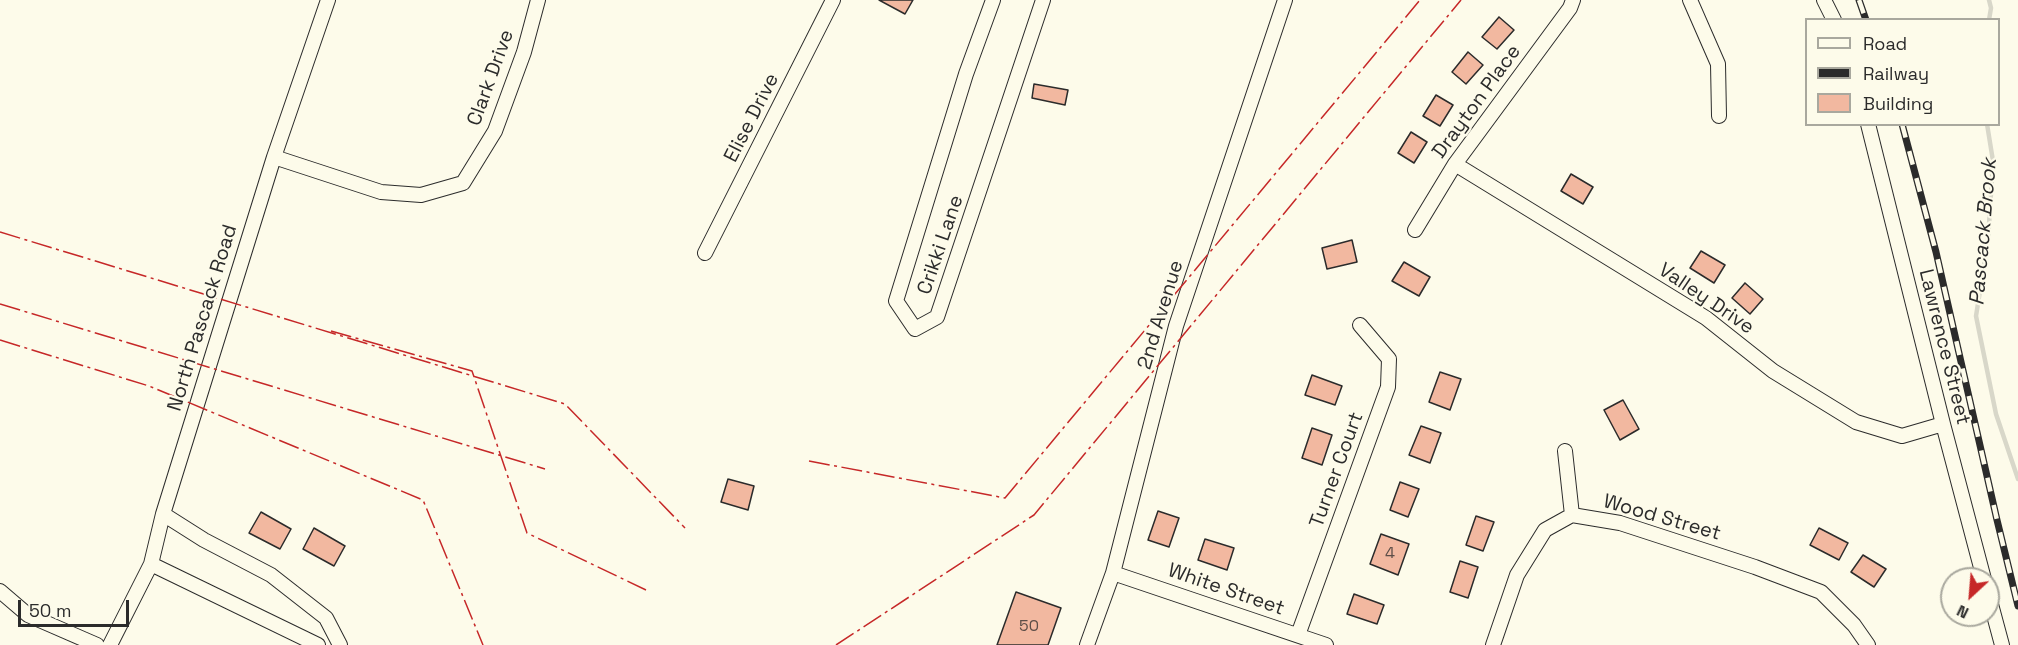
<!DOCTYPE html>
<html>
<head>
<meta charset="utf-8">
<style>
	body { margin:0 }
	#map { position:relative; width:2018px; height:645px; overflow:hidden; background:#fdfbea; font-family:"Space Grotesk",sans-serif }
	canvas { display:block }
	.legend { position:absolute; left:1805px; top:18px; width:195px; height:108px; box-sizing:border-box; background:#fdfbea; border:2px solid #a9a89e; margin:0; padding:8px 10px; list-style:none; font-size:18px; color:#2b2b2b }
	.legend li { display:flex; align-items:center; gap:12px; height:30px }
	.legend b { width:30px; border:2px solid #a9a89e }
	.north { position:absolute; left:1940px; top:567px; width:60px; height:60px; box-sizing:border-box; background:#fdfbea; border:2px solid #a9a89e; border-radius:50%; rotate:206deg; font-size:16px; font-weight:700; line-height:24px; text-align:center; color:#2b2b2b }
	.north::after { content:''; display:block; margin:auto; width:21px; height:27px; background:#c62828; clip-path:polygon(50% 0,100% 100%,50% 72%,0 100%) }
	.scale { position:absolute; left:18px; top:600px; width:111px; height:27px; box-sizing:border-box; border:3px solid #2b2b2b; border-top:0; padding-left:8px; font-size:18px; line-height:21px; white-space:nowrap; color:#2b2b2b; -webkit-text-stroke:4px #fdfbea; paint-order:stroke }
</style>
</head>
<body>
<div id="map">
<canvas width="2018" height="645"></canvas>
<ul class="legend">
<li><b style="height:8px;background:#fdfbea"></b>Road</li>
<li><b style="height:8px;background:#2b2b2b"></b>Railway</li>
<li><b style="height:16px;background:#f2b8a0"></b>Building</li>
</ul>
<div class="north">N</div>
<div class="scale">50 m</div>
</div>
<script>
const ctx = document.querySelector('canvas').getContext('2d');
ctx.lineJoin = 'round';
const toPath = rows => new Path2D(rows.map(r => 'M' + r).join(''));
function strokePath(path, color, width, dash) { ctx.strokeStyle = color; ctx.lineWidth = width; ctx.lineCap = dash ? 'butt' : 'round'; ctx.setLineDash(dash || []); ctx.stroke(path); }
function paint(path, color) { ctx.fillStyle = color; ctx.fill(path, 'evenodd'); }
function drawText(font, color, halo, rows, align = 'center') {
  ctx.font = font + ' "Space Grotesk",sans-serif'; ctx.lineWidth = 4.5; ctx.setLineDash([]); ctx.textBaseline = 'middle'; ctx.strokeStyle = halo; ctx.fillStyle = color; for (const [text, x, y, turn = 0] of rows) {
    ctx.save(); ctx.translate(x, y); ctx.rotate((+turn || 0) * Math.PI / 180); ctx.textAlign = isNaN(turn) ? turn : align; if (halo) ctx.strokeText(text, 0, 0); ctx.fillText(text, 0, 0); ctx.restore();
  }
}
const stream = toPath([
	[1989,20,1991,8,1989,0],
	[1987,124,1993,161,1988,241,1976,316,1996,414,2018,479]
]);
const building = toPath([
	[879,0,913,0,905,14,879,0],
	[1499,17,1514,30,1497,49,1482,37,1499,17],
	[1468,52,1483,65,1466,84,1452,72,1468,52],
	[1034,84,1068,90,1065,105,1032,98,1034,84],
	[1436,95,1453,105,1440,126,1423,116,1436,95],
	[1411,132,1427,142,1414,163,1398,153,1411,132],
	[1571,174,1593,187,1583,204,1561,191,1571,174],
	[1352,240,1357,262,1327,269,1322,248,1352,240],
	[1701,251,1725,265,1714,283,1690,268,1701,251],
	[1404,262,1430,277,1419,296,1392,281,1404,262],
	[1745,283,1763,299,1750,314,1732,298,1745,283],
	[1440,372,1461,379,1450,410,1429,402,1440,372],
	[1312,375,1342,386,1335,405,1305,395,1312,375],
	[1623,400,1639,429,1620,440,1604,410,1623,400],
	[1421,426,1441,433,1430,463,1409,455,1421,426],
	[1312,428,1332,435,1322,465,1302,458,1312,428],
	[728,479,754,486,748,510,721,502,728,479],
	[1400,482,1419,489,1408,517,1390,510,1400,482],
	[1158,511,1179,518,1169,547,1148,540,1158,511],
	[261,512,291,529,280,549,249,533,261,512],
	[1476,516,1494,522,1483,551,1466,545,1476,516],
	[314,528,345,546,334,566,303,549,314,528],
	[1819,528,1848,543,1839,560,1810,545,1819,528],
	[1381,534,1409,544,1398,575,1370,564,1381,534],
	[1205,539,1234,548,1227,570,1198,560,1205,539],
	[1863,555,1886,569,1874,587,1851,572,1863,555],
	[1460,561,1478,567,1468,598,1450,592,1460,561],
	[1016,592,1061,608,1048,645,997,645,1016,592],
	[1354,594,1384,605,1377,624,1347,614,1354,594]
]);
const minor = toPath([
	[993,0,966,74,896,301,915,329,937,317,1043,0],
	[1690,0,1718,64,1719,116],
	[1824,0,1834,20],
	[1868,124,1943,424,1984,579],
	[274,157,381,192,421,195,463,183,495,131,524,52,538,0],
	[1455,164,1706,318,1773,371,1856,422,1902,436,1943,424],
	[1415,230,1455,164,1570,8,1573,0],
	[705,253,833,0],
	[1565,451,1572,515],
	[163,514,204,540,271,575,326,618,340,645],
	[151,564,318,645],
	[1113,573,1326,645],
	[0,591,28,615,97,645],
	[1988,593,2002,645],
	[1298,635,1388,387,1389,359,1360,325],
	[110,645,151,564,163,514,274,157,328,0],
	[1087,645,1113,573,1176,326,1285,0],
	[1493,645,1517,575,1545,530,1572,515,1620,523,1755,567,1821,592,1854,625,1868,645]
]);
const rail = toPath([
	[1859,0,1866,20],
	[1902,124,1936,252,1997,520,2018,606]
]);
const power = toPath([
	[0,232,565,404,685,528],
	[0,304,545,469],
	[331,331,472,371,527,533,646,590],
	[0,340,149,386,423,500,483,645],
	[809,461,1005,498,1420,0],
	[836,645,1034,515,1461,0]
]);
const numberNames = [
	["4",1390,554],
	["50",1029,627]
];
const streetNames = [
	["Clark Drive",491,78,-70],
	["Drayton Place",1477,102,-54],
	["Elise Drive",752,118,-63],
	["Crikki Lane",941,245,-71],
	["Valley Drive",1706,299,34],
	["2nd Avenue",1161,315,-73],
	["North Pascack Road",203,318,-73],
	["Lawrence Street",1944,347,76],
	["Turner Court",1337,470,-70],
	["Wood Street",1662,518,16],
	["White Street",1226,590,19]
];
const waterNames = [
	["Pascack Brook",1984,232,-85]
];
strokePath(stream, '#d8d7c9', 4.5);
paint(building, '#f2b8a0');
strokePath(building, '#2b2b2b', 1.5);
strokePath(minor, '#2b2b2b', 16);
strokePath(minor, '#fdfbea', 14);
strokePath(rail, '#2b2b2b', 7);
strokePath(rail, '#fdfbea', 4.5, [14]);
strokePath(power, '#c62828', 1.5, [21, 4.5, 3, 4.5]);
drawText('16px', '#5d4e48', null, numberNames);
drawText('20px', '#2b2b2b', '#fdfbea', streetNames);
drawText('italic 21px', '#2b2b2b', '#fdfbea', waterNames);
</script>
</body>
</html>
